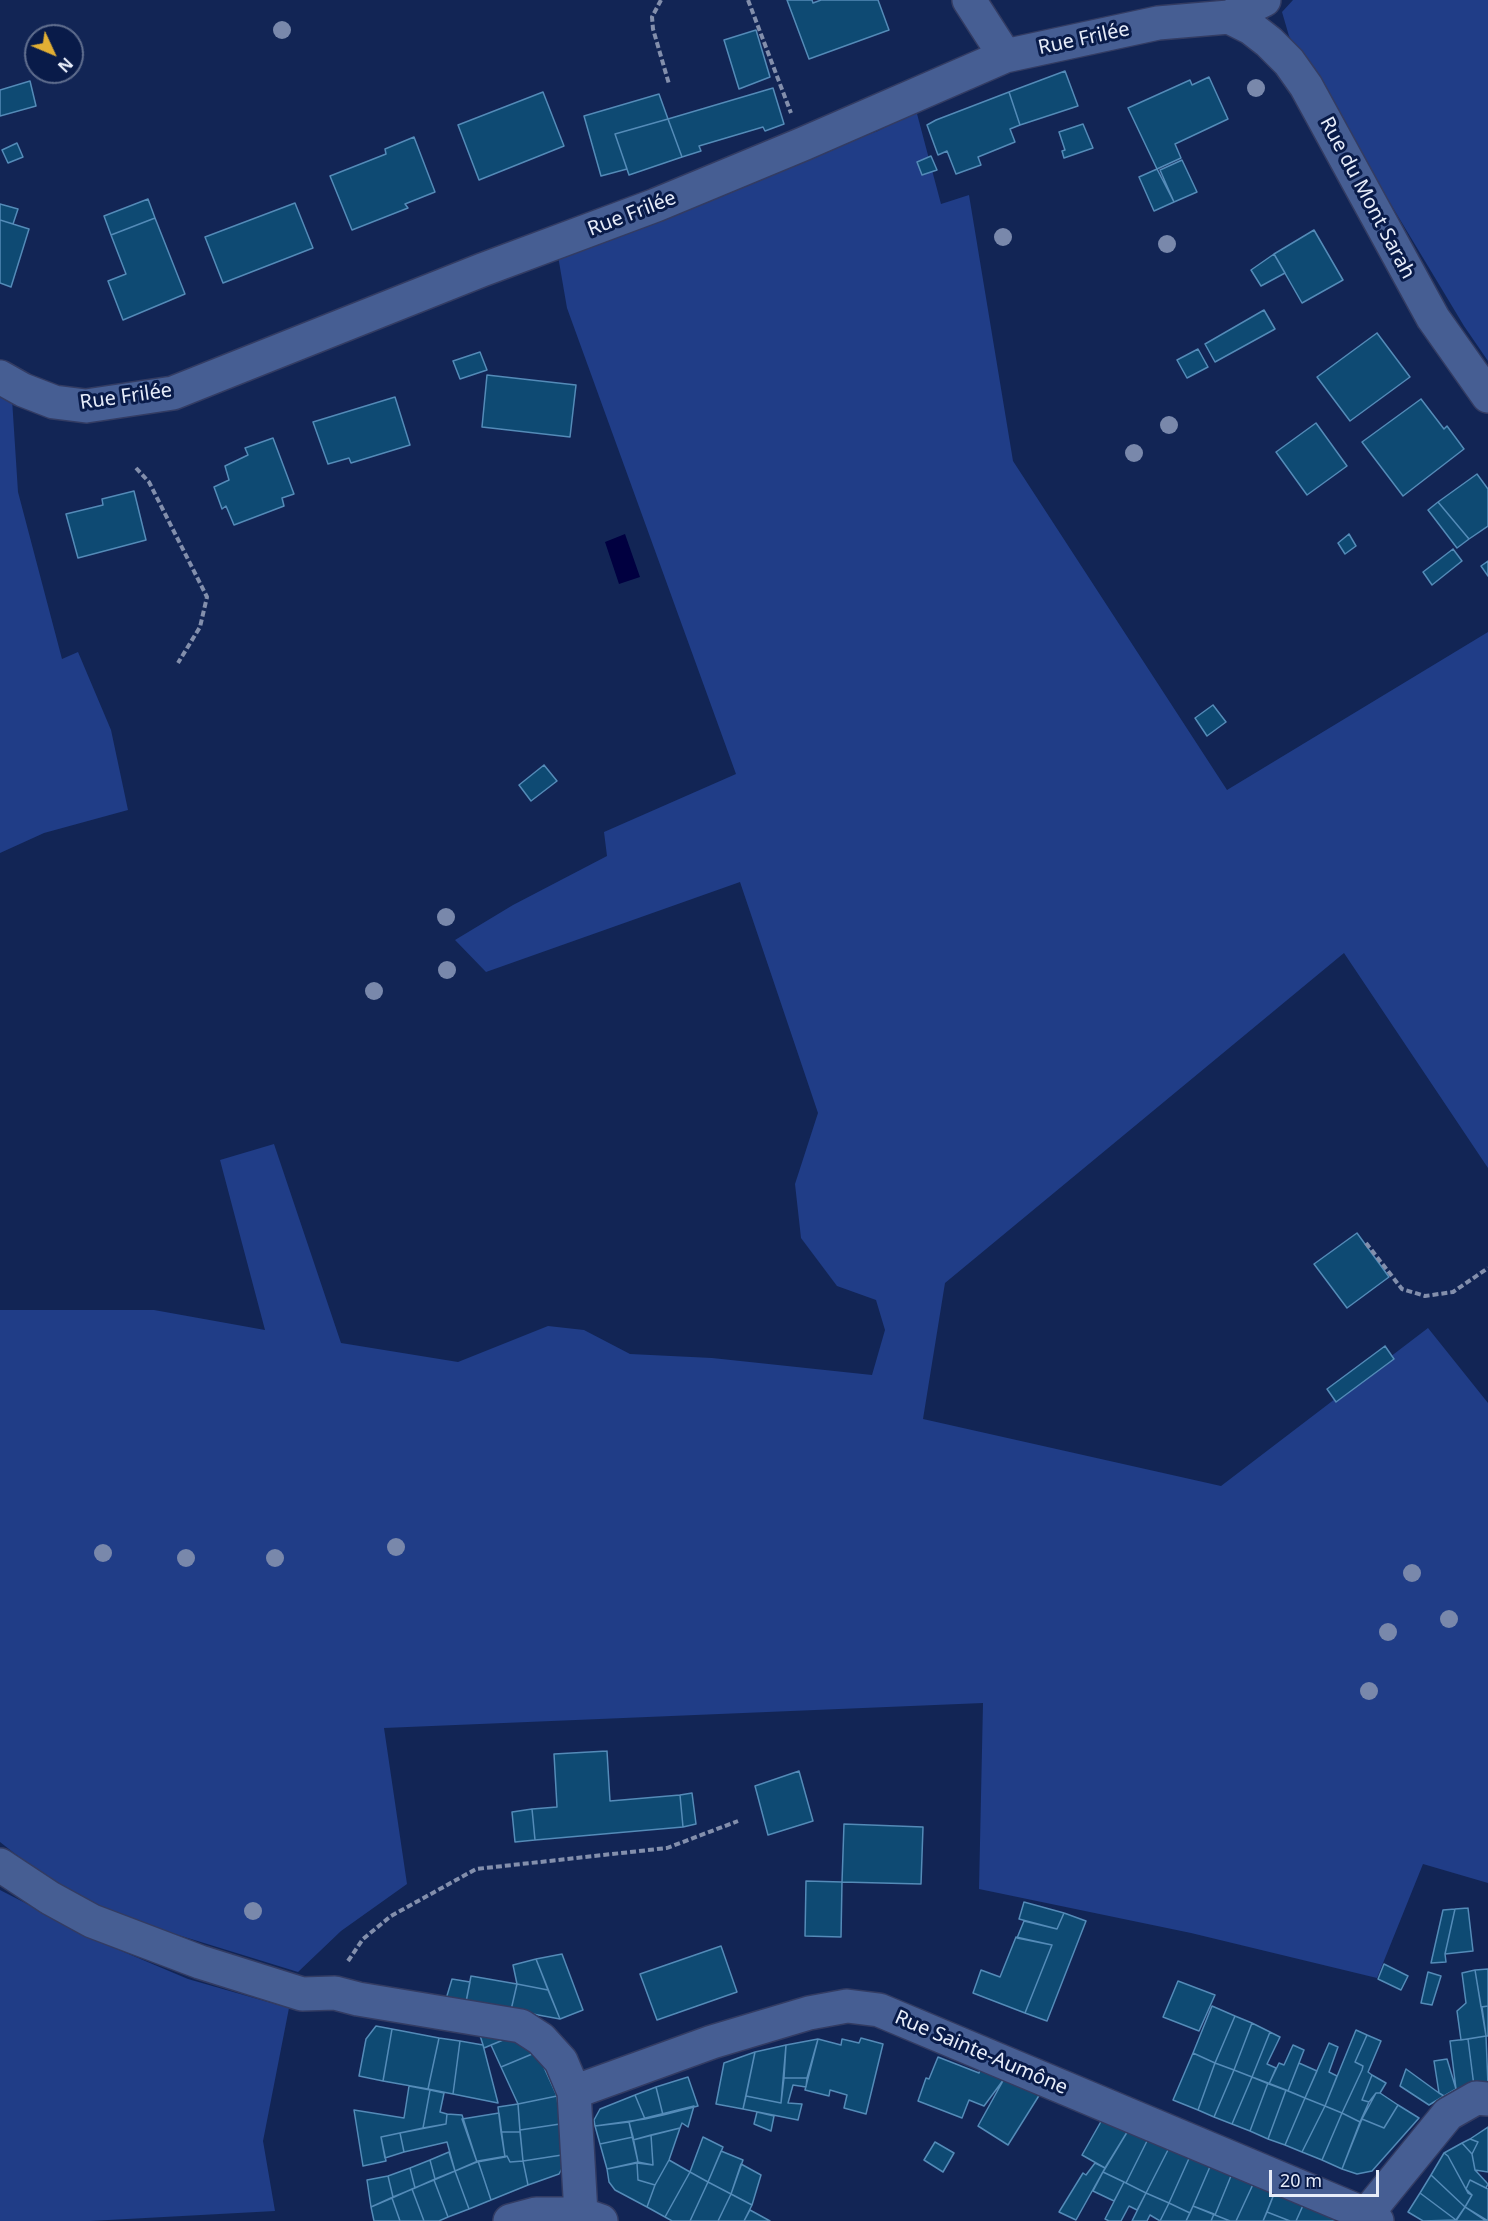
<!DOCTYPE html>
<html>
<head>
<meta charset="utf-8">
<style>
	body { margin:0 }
	#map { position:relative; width:1488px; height:2221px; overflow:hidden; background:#122555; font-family:"Noto Sans",sans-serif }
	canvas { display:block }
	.north { position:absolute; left:24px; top:24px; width:60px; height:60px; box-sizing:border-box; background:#091b49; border:2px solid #616f8f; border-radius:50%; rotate:134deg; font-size:16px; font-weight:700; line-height:24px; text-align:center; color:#e6ecf9 }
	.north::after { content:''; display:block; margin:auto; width:21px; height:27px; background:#e2af34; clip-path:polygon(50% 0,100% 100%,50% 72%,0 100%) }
	.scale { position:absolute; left:1269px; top:2170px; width:110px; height:27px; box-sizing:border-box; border:3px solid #e6ecf9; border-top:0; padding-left:8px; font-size:18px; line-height:21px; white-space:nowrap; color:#e6ecf9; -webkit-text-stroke:4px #091b49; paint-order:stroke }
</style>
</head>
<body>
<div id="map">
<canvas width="1488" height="2221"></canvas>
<div class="north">N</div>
<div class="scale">20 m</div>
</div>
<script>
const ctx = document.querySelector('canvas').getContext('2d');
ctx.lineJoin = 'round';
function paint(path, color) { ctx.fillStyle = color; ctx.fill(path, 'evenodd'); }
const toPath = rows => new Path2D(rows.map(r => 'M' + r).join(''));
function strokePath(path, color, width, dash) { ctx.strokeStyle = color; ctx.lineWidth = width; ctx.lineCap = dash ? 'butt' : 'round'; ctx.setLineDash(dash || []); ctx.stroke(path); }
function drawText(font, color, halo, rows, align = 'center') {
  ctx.font = font + ' "Noto Sans",sans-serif'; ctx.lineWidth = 6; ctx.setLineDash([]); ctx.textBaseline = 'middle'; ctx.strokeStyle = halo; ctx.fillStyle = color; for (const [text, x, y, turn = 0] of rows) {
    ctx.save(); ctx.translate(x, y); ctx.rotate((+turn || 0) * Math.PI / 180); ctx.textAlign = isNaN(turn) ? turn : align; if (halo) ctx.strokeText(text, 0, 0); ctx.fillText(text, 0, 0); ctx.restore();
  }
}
const green = toPath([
	[1293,0,1488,0,1488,361,1464,326,1384,193,1327,94,1289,36,1282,12],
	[916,110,941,204,969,195,1013,461,1227,790,1488,632,1488,1168,1344,953,945,1283,923,1419,1221,1486,1428,1328,1488,1403,1488,1883,1423,1864,1377,1978,1191,1933,979,1889,983,1703,384,1728,407,1884,341,1931,298,1972,110,1914,42,1875,0,1842,0,1310,154,1310,265,1330,220,1160,274,1144,341,1343,458,1362,548,1326,584,1330,630,1354,712,1358,872,1375,885,1330,876,1300,837,1286,801,1238,795,1184,818,1113,740,882,486,972,455,940,513,905,607,856,604,832,736,774,567,308,558,256,796,158,878,131],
	[0,389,12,399,18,492,62,659,78,652,111,730,128,810,44,833,0,853],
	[0,1890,105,1944,188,1979,289,2008,263,2141,275,2211,90,2221,0,2221]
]);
const water = toPath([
	[625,534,640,577,619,584,605,542]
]);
const building = toPath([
	[787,0,812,0,813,3,821,0,878,0,889,30,809,59,787,0],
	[756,30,770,77,739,89,724,40,756,30],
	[1065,71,1078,106,1020,125,1009,92,1065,71],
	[1209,77,1228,119,1175,144,1181,158,1157,169,1128,108,1190,80,1192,85,1209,77],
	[30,81,36,106,0,116,0,90,30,81],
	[773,88,784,124,765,131,763,127,699,146,701,151,682,157,668,119,773,88],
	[543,92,564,146,479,180,458,125,543,92],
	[1009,92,1020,125,1010,129,1015,142,978,157,981,165,956,174,947,151,938,155,927,125,936,120,1009,92],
	[659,94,668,119,615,134,627,169,601,176,584,116,659,94],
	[668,119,682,157,629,175,615,134,668,119],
	[1083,124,1093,148,1064,158,1062,151,1065,150,1059,132,1083,124],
	[414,137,435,192,405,204,408,208,352,230,330,176,386,154,385,149,414,137],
	[17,143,23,157,8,163,2,150,17,143],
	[931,156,937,170,922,175,917,162,931,156],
	[1182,160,1197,192,1174,202,1160,170,1182,160],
	[1157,169,1174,202,1154,211,1139,177,1157,169],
	[148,199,155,218,111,235,104,216,148,199],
	[295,203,313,248,223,283,205,237,295,203],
	[0,204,18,209,13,224,0,220,0,204],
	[155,218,185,294,123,320,108,281,126,274,111,235,155,218],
	[0,220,29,229,11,287,0,283,0,220],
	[1314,230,1343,280,1302,303,1274,254,1314,230],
	[1274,254,1285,273,1261,286,1251,270,1274,254],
	[1264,310,1275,329,1215,362,1205,344,1264,310],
	[1377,333,1410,377,1350,421,1317,377,1377,333],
	[1198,349,1208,367,1187,378,1177,360,1198,349],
	[480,352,487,370,460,379,453,361,480,352],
	[487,375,576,385,570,437,482,427,487,375],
	[395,397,410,445,351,463,349,458,328,464,313,422,395,397],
	[1421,399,1444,429,1447,426,1464,449,1403,496,1362,442,1421,399],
	[1316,423,1347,466,1307,495,1276,452,1316,423],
	[273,438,294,494,282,498,284,506,234,525,226,506,222,509,214,487,229,480,225,466,248,455,245,448,273,438],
	[1477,474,1488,489,1488,526,1469,539,1438,502,1477,474],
	[134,491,146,540,78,558,66,514,103,505,102,499,134,491],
	[1438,502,1469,539,1457,548,1428,510,1438,502],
	[1349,534,1356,546,1345,554,1338,543,1349,534],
	[1453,549,1462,561,1432,585,1423,572,1453,549],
	[1488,561,1488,576,1481,566,1488,561],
	[1213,705,1226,722,1207,736,1195,718,1213,705],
	[544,765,557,781,531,801,519,785,544,765],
	[1357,1233,1389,1277,1347,1308,1314,1264,1357,1233],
	[1385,1346,1394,1359,1336,1402,1327,1389,1385,1346],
	[607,1751,610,1801,680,1795,683,1827,535,1840,532,1809,557,1807,554,1754,607,1751],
	[799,1771,813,1821,768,1835,755,1786,799,1771],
	[692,1793,696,1824,683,1827,680,1795,692,1793],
	[532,1809,535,1840,515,1842,512,1812,532,1809],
	[844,1824,923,1827,921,1884,842,1882,844,1824],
	[806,1881,842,1882,841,1937,805,1936,806,1881],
	[1024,1902,1064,1913,1057,1929,1019,1919,1024,1902],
	[1468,1908,1473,1951,1445,1954,1455,1909,1468,1908],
	[1455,1909,1445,1954,1446,1962,1431,1963,1443,1910,1455,1909],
	[1064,1913,1086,1921,1047,2021,1025,2013,1052,1945,1017,1938,1024,1921,1057,1929,1064,1913],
	[1016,1937,1052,1945,1025,2013,973,1993,981,1970,1000,1977,1016,1937],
	[721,1946,737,1992,657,2020,640,1974,721,1946],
	[562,1954,583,2010,560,2019,536,1959,562,1954],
	[536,1959,548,1990,517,1984,513,1965,536,1959],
	[1384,1964,1408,1976,1401,1990,1378,1979,1384,1964],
	[1488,1969,1488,2006,1481,2007,1475,1970,1488,1969],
	[1475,1970,1486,2036,1461,2040,1457,2011,1466,2003,1462,1973,1475,1970],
	[1428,1972,1441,1976,1432,2005,1421,2003,1428,1972],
	[471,1976,517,1984,511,2010,466,2002,471,1976],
	[452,1979,470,1982,466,2002,446,1999,452,1979],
	[1178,1981,1215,1995,1199,2031,1163,2017,1178,1981],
	[517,1984,548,1990,560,2019,511,2010,517,1984],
	[1212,2006,1235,2016,1215,2063,1193,2053,1212,2006],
	[1488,2006,1488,2036,1486,2036,1482,2007,1488,2006],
	[1235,2016,1252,2023,1234,2070,1215,2063,1235,2016],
	[1252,2023,1270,2032,1252,2077,1234,2070,1252,2023],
	[376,2026,392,2029,383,2081,359,2076,366,2039,376,2026],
	[477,2026,515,2035,484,2048,477,2026],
	[392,2029,439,2038,428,2089,383,2081,392,2029],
	[1356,2030,1367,2035,1355,2062,1363,2066,1362,2070,1342,2113,1325,2106,1356,2030],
	[1270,2032,1280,2037,1267,2064,1276,2068,1269,2084,1252,2077,1270,2032],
	[515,2035,537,2052,501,2067,491,2045,515,2035],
	[1367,2035,1381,2041,1368,2072,1372,2075,1362,2100,1369,2102,1360,2122,1342,2113,1362,2070,1363,2066,1355,2062,1367,2035],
	[1486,2036,1488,2085,1474,2086,1468,2039,1486,2036],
	[439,2038,460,2041,453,2094,428,2089,439,2038],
	[861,2038,883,2044,866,2114,844,2108,847,2095,830,2090,829,2096,805,2090,818,2039,841,2045,842,2039,859,2043,861,2038],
	[818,2039,807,2078,784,2078,786,2045,818,2039],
	[1468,2039,1474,2086,1456,2089,1450,2041,1468,2039],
	[460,2041,483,2045,498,2103,453,2094,460,2041],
	[1329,2043,1338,2047,1329,2072,1337,2076,1325,2106,1305,2098,1329,2043],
	[786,2045,781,2103,746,2096,755,2052,786,2045],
	[1293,2045,1304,2050,1288,2091,1269,2084,1279,2063,1284,2065,1293,2045],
	[537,2052,557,2096,518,2104,501,2067,537,2052],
	[755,2052,743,2109,716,2104,724,2063,755,2052],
	[1193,2053,1215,2063,1198,2110,1173,2100,1193,2053],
	[938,2057,979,2073,980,2070,1004,2079,984,2106,969,2100,962,2118,918,2101,926,2078,929,2079,938,2057],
	[1447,2059,1456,2089,1444,2096,1439,2093,1434,2061,1447,2059],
	[1215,2063,1234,2070,1214,2117,1198,2110,1215,2063],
	[1299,2063,1317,2071,1305,2098,1288,2091,1299,2063],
	[1406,2069,1439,2093,1444,2096,1429,2105,1400,2086,1406,2069],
	[1234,2070,1252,2077,1232,2124,1214,2117,1234,2070],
	[1372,2075,1386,2083,1380,2093,1376,2093,1369,2102,1362,2100,1372,2075],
	[688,2077,698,2106,663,2115,656,2087,688,2077],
	[1252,2077,1268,2083,1250,2131,1232,2124,1252,2077],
	[784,2078,807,2078,806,2087,793,2085,788,2103,802,2104,798,2120,743,2109,746,2096,781,2103,784,2078],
	[1004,2079,1040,2094,1008,2145,978,2126,1004,2079],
	[1268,2083,1286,2090,1268,2139,1250,2131,1268,2083],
	[409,2086,430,2090,423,2128,381,2137,386,2161,363,2166,354,2110,404,2118,409,2086],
	[656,2087,663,2115,645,2119,635,2095,656,2087],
	[430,2090,444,2093,440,2112,447,2114,446,2124,423,2128,430,2090],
	[1286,2090,1305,2098,1285,2145,1268,2139,1286,2090],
	[1376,2093,1380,2093,1398,2105,1384,2128,1362,2119,1376,2093],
	[635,2095,645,2119,595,2126,594,2120,600,2109,635,2095],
	[557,2096,560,2124,520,2130,518,2104,557,2096],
	[1305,2098,1325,2106,1302,2152,1285,2145,1305,2098],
	[518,2104,520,2132,501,2132,498,2107,518,2104],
	[1398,2105,1419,2118,1372,2171,1357,2174,1342,2169,1362,2119,1384,2128,1398,2105],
	[694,2106,688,2127,682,2123,680,2128,633,2140,629,2122,694,2106],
	[1325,2106,1342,2113,1322,2160,1302,2152,1325,2106],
	[757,2112,774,2116,771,2131,754,2124,757,2112],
	[499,2113,505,2157,477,2162,462,2119,499,2113],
	[1342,2113,1360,2122,1342,2169,1322,2160,1342,2113],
	[447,2114,462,2115,477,2162,455,2171,447,2142,404,2152,400,2133,446,2124,447,2114],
	[1103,2118,1129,2129,1105,2168,1082,2155,1103,2118],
	[629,2122,633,2137,600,2144,595,2126,629,2122],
	[560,2124,562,2155,523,2161,520,2130,560,2124],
	[1488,2127,1488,2172,1475,2170,1472,2154,1478,2142,1470,2139,1488,2127],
	[680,2128,669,2160,655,2185,638,2180,637,2163,653,2165,651,2135,680,2128],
	[1129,2129,1149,2137,1126,2183,1103,2172,1129,2129],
	[501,2132,520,2132,523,2161,510,2162,507,2156,505,2157,501,2132],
	[400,2133,404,2152,385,2158,381,2137,400,2133],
	[651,2135,653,2165,638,2162,633,2140,651,2135],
	[633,2137,638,2162,607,2169,600,2144,633,2137],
	[703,2137,723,2147,708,2182,690,2172,703,2137],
	[1149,2137,1170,2146,1146,2193,1126,2183,1149,2137],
	[1470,2139,1478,2142,1472,2154,1462,2143,1470,2139],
	[935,2142,954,2153,943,2172,924,2160,935,2142],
	[1462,2143,1472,2154,1475,2170,1488,2184,1486,2188,1470,2180,1466,2189,1448,2156,1444,2153,1462,2143],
	[1170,2146,1191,2154,1169,2203,1146,2193,1170,2146],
	[721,2151,743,2160,731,2194,708,2182,721,2151],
	[449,2152,455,2171,435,2179,430,2160,449,2152],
	[1444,2153,1448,2156,1468,2193,1472,2195,1465,2207,1431,2175,1444,2153],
	[1191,2154,1212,2162,1190,2213,1169,2203,1191,2154],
	[562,2155,564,2165,559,2174,528,2185,523,2161,562,2155],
	[507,2156,510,2162,523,2161,528,2185,491,2200,478,2161,507,2156],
	[430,2160,435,2179,415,2188,410,2168,430,2160],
	[669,2160,690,2172,665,2217,647,2207,655,2185,669,2160],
	[478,2161,491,2200,469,2209,455,2171,478,2161],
	[1212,2162,1233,2171,1215,2215,1193,2206,1212,2162],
	[637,2163,638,2180,655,2185,647,2207,615,2190,609,2182,607,2169,637,2163],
	[1095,2163,1105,2168,1076,2220,1059,2212,1083,2173,1086,2175,1095,2163],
	[741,2164,761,2175,752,2205,731,2194,741,2164],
	[410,2168,415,2188,393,2197,388,2176,410,2168],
	[455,2171,469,2209,448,2217,434,2180,455,2171],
	[1233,2171,1255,2180,1236,2221,1230,2221,1215,2215,1233,2171],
	[690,2172,708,2182,690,2221,672,2221,665,2217,690,2172],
	[1103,2172,1124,2182,1114,2201,1093,2191,1103,2172],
	[1431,2175,1465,2207,1456,2220,1420,2193,1431,2175],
	[388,2176,393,2197,371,2207,367,2180,388,2176],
	[434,2180,448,2217,439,2221,424,2221,412,2189,434,2180],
	[1255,2180,1276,2189,1263,2221,1236,2221,1255,2180],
	[1470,2180,1488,2189,1488,2221,1465,2207,1472,2195,1466,2189,1470,2180],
	[708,2182,731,2194,718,2221,690,2221,708,2182],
	[1124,2182,1146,2193,1137,2210,1129,2206,1121,2221,1109,2221,1105,2219,1124,2182],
	[412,2189,424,2221,400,2221,392,2198,412,2189],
	[1276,2189,1305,2201,1296,2221,1290,2221,1267,2212,1276,2189],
	[1146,2193,1169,2203,1160,2221,1150,2215,1147,2221,1132,2221,1146,2193],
	[1420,2193,1456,2220,1423,2221,1408,2212,1420,2193],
	[731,2194,752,2205,744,2221,718,2221,731,2194],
	[392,2198,400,2221,374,2221,371,2207,392,2198],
	[1305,2201,1340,2221,1296,2221,1305,2201],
	[1169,2203,1190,2213,1186,2221,1160,2221,1169,2203],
	[1193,2206,1214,2214,1211,2221,1186,2221,1193,2206],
	[1465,2207,1486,2221,1456,2221,1465,2207],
	[750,2210,770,2221,744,2221,750,2210],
	[1267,2212,1290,2221,1263,2221,1267,2212],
	[1214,2214,1215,2215,1230,2221,1211,2221,1214,2214]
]);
const path = toPath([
	[661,0,652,17,653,29,669,84],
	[748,0,791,113],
	[136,468,149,482,207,597,200,627,178,663],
	[1366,1243,1402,1289,1425,1296,1453,1292,1488,1268],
	[348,1961,363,1939,391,1916,476,1869,667,1848,738,1821]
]);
const minor = toPath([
	[969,0,1005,56],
	[1229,17,1251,28,1269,42,1289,62,1306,86,1433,318,1488,396],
	[0,377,23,390,54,402,86,406,173,393,482,270,656,205,803,144,1005,56,1158,23,1229,17,1264,0],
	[0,1865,50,1898,92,1921,200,1962,302,1994,335,1993,358,1999,521,2026,541,2039,561,2061,574,2092,581,2214],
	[574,2092,712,2042,809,2013,847,2006,879,2010,1365,2214,1377,2221],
	[510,2221,536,2214,581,2214,601,2221],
	[1361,2221,1448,2114,1476,2098,1488,2099]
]);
const trees = [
	[282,30],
	[1256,88],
	[1003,237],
	[1167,244],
	[1169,425],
	[1134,453],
	[446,917],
	[447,970],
	[374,991],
	[396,1547],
	[103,1553],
	[186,1558],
	[275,1558],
	[1412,1573],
	[1449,1619],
	[1388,1632],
	[1369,1691],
	[253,1911]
];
const streetNames = [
	["Rue Frilée",1084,39,-12],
	["Rue du Mont Sarah",1367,198,62],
	["Rue Frilée",632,214,-21],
	["Rue Frilée",126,397,-8],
	["Rue Sainte-Aumône",981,2053,23]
];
paint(green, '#203d87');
paint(water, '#010040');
paint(building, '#0e4a73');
strokePath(building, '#548bb8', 1.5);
strokePath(minor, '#333c63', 36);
strokePath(path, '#838fac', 4, [6, 3]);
strokePath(minor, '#465e93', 33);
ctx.fillStyle = '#7988ab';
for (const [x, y] of trees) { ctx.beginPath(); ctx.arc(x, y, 9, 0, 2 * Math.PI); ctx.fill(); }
drawText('20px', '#e6ecf9', '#091b49', streetNames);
</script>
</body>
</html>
